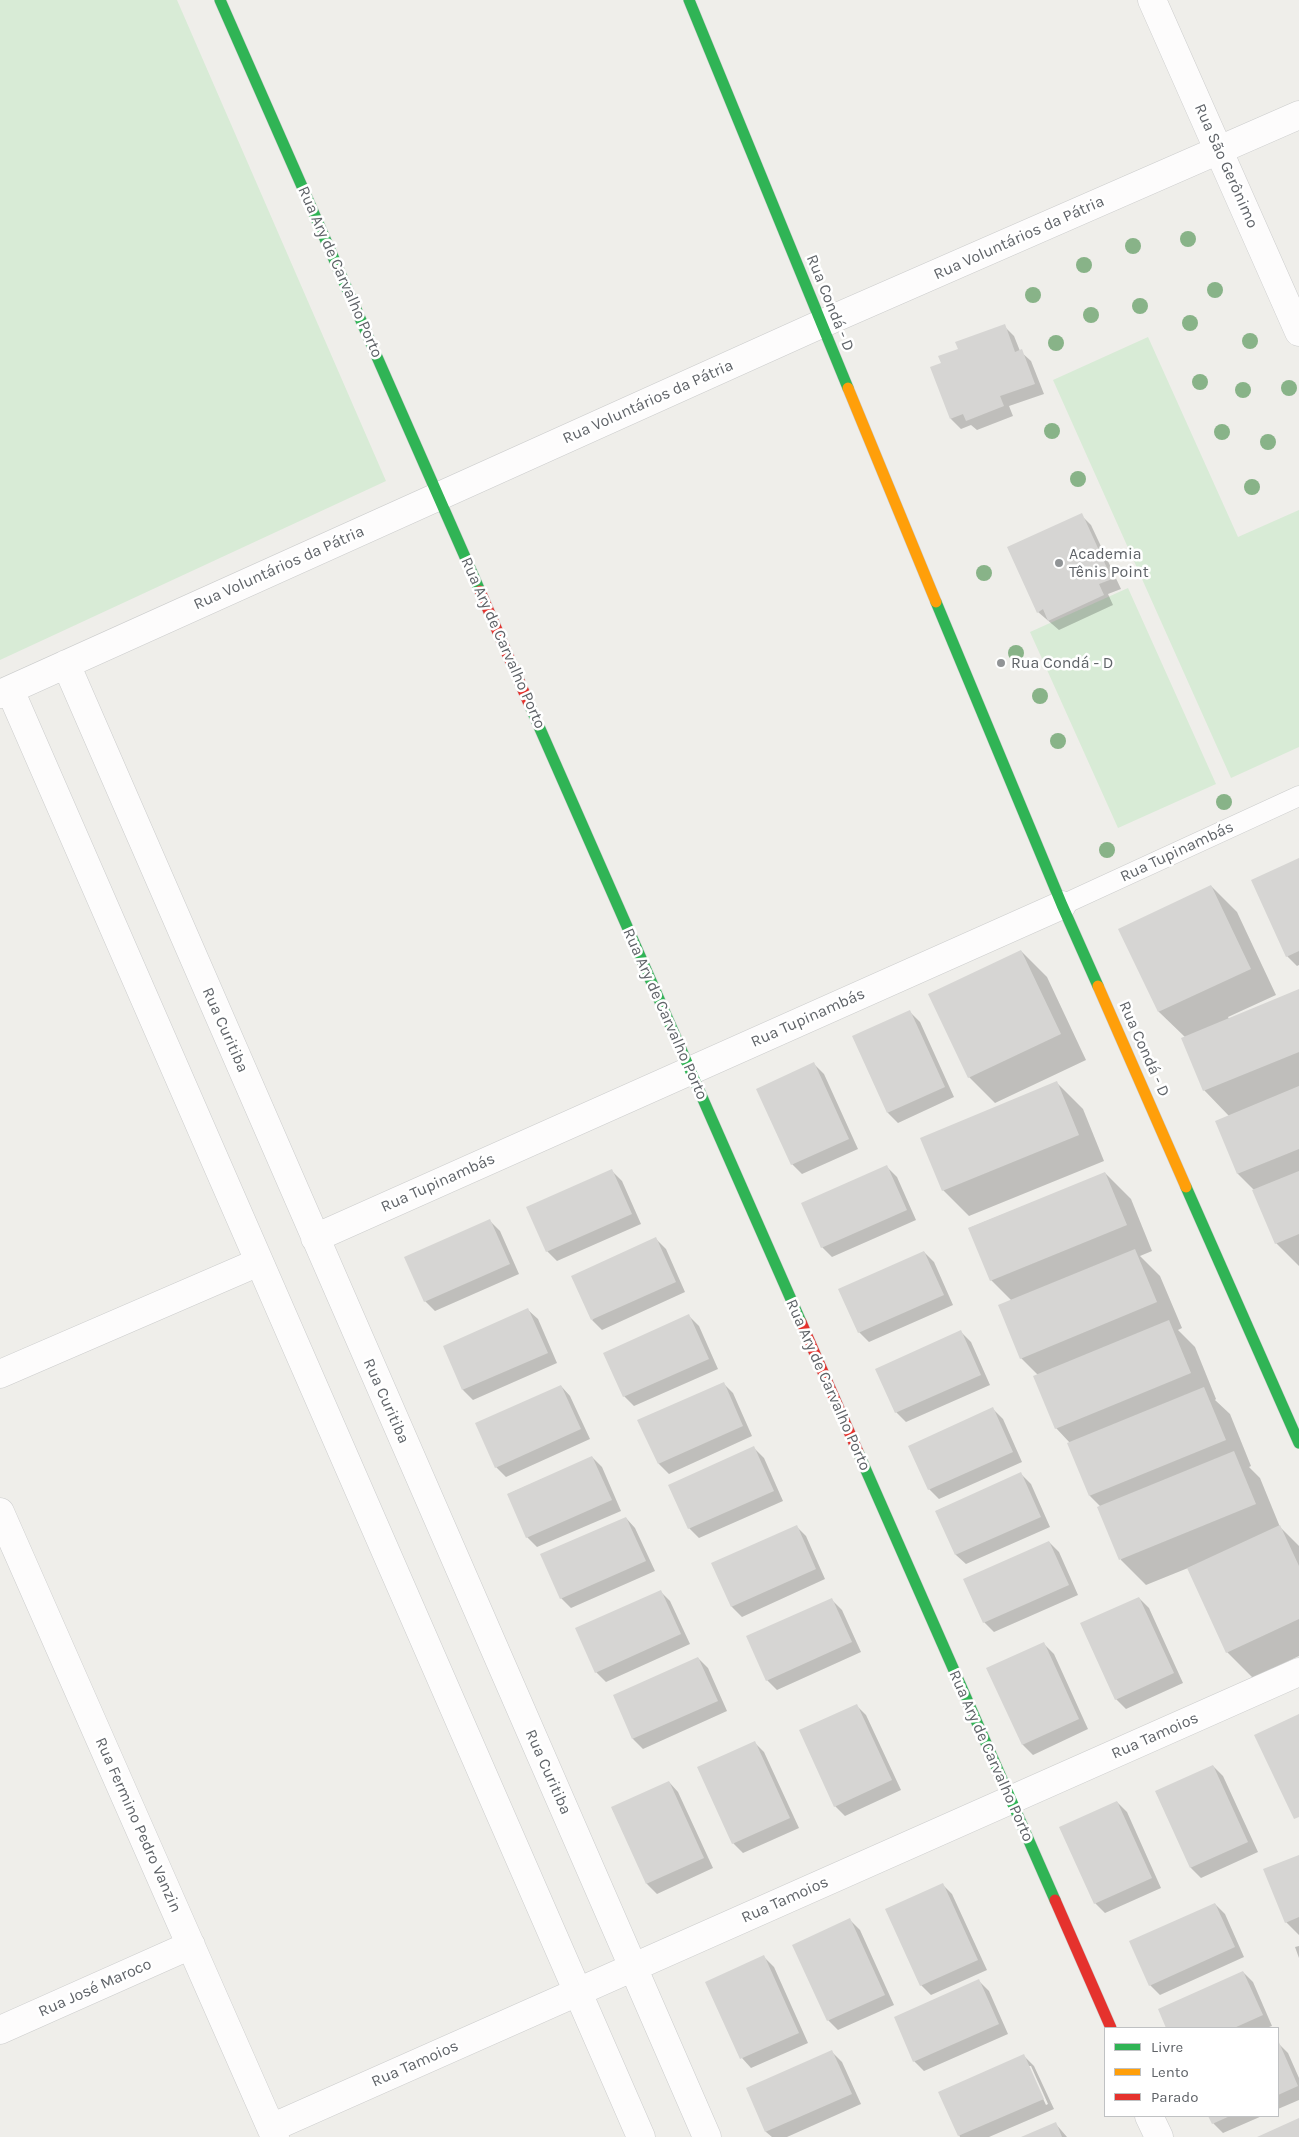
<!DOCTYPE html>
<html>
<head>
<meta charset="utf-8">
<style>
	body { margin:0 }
	#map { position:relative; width:1299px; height:2137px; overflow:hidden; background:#efeeea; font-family:Karla,sans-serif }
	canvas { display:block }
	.legend { position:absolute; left:1104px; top:2027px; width:175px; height:90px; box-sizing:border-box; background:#fff; border:1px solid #bfc1c3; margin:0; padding:6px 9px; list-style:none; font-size:15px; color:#5f6368 }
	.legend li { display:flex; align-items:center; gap:10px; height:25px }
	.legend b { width:25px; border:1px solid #bfc1c3 }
</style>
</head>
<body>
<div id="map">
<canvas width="1299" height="2137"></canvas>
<ul class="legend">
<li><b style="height:6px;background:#30b455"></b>Livre</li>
<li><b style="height:6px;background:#ff9f0a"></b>Lento</li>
<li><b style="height:6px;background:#e5322d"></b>Parado</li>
</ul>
</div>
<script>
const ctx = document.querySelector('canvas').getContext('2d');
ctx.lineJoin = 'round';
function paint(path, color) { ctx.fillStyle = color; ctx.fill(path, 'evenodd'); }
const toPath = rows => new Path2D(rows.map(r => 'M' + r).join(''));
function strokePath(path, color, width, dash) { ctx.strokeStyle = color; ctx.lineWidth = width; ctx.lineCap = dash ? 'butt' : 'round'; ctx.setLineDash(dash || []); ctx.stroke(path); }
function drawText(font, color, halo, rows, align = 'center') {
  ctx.font = font + ' Karla,sans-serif'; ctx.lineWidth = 5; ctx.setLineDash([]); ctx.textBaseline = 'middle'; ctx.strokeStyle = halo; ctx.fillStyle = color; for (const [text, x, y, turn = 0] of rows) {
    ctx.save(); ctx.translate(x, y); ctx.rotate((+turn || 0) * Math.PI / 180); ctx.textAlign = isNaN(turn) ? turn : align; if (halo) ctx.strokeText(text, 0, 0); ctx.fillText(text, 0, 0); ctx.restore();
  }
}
const green = toPath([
	[0,0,177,0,386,481,0,660],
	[1148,337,1238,537,1299,510,1299,747,1231,778,1053,380],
	[1128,588,1216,784,1118,828,1030,632]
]);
const shadow = toPath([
	[1004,326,1014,336,1020,351,1031,361,1044,394,1009,406,1013,416,977,430,971,425,961,429,951,419,942,364,960,349],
	[1081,515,1091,525,1121,589,1108,594,1113,605,1059,630,1038,612],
	[1299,860,1299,965,1297,966,1287,956],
	[1211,886,1237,912,1276,995,1228,1017,1229,1019,1299,991,1299,1266,1276,1243,1255,1191,1238,1174,1217,1122,1229,1116,1204,1090,1185,1037,1159,1012,1120,929],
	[1021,951,1047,977,1086,1060,995,1103,969,1077],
	[910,1012,920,1022,954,1097,898,1123,888,1113,854,1037],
	[814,1064,824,1074,858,1149,802,1174,792,1164],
	[1057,1083,1083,1109,1104,1161,969,1216,943,1190],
	[887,1167,897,1177,916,1220,832,1257,822,1247],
	[612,1171,622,1181,641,1224,557,1261,547,1251],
	[1105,1173,1131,1199,1152,1251,1140,1256,1160,1276,1182,1328,1178,1330,1195,1347,1216,1399,1215,1400,1230,1414,1251,1466,1249,1467,1260,1478,1280,1527,1299,1546,1299,1656,1253,1678,1227,1652,1188,1568,1146,1585,1121,1560,1099,1508,1101,1507,1090,1496,1070,1443,1056,1428,1038,1375,1021,1358,1012,1301,991,1280,969,1228],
	[490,1221,500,1231,519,1274,435,1311,425,1301],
	[656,1239,666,1249,685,1292,602,1330,592,1320],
	[924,1252,934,1262,953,1305,869,1342,859,1332],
	[528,1310,538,1319,557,1363,473,1400,463,1390,444,1347],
	[689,1316,699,1326,718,1369,634,1406,624,1396,605,1353],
	[961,1332,971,1342,990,1385,906,1422,896,1412],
	[723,1383,733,1393,752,1436,669,1474,659,1464,639,1421],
	[561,1386,570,1396,590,1439,506,1477,496,1467],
	[993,1409,1003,1419,1022,1462,939,1499,929,1489],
	[754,1448,764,1458,783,1501,699,1538,689,1528],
	[592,1457,602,1467,621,1511,537,1547,527,1537,508,1494],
	[1021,1474,1031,1484,1050,1527,966,1564,956,1555,936,1511],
	[626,1518,635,1528,655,1571,571,1608,561,1598],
	[796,1526,806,1536,825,1579,742,1617,732,1607,713,1564],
	[1049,1542,1059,1552,1078,1595,994,1632,984,1622],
	[660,1591,670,1601,690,1644,606,1682,596,1672],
	[1139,1598,1149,1608,1183,1683,1126,1709,1116,1699],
	[832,1600,842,1610,861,1652,777,1690,767,1680],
	[1044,1644,1054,1654,1088,1729,1033,1755,1023,1745,988,1669],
	[698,1658,708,1668,727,1711,643,1749,633,1739,614,1696],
	[856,1705,866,1715,901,1790,845,1816,835,1806],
	[754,1742,764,1752,799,1828,743,1853,733,1843],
	[1213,1766,1223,1776,1258,1852,1201,1878,1191,1868,1156,1792],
	[669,1782,678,1792,713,1868,657,1894,647,1884,612,1808],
	[1117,1802,1127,1812,1161,1888,1105,1913,1095,1903],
	[1299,1856,1299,1935,1286,1922],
	[942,1884,952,1894,987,1970,931,1995,921,1985],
	[1215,1904,1225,1914,1244,1957,1160,1995,1150,1985],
	[850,1920,860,1930,894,2005,838,2030,828,2020],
	[1299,1946,1299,1958,1295,1947],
	[764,1957,774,1967,808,2043,751,2068,742,2058],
	[1243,1972,1253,1982,1272,2026,1266,2028,1167,2028,1159,2010],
	[979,1981,989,1991,1008,2034,924,2071,914,2061],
	[1278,2043,1288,2053,1299,2078,1299,2100,1278,2109],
	[832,2052,842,2062,861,2104,787,2137,772,2137,766,2132,747,2089],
	[1024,2056,1034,2066,1054,2109,989,2137,960,2137,940,2093],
	[1028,2066,1031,2066,1048,2104,1046,2105],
	[1209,2116,1262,2116,1223,2133,1213,2123],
	[1055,2123,1067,2137,1025,2137]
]);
const building = toPath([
	[1005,324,1015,352,1022,349,1035,384,1000,396,1004,406,966,421,963,414,950,419,930,367,941,363,938,356,958,349,955,342],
	[1082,513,1112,579,1099,584,1104,595,1048,621,1043,609,1037,613,1007,547],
	[1299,858,1299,951,1286,957,1251,880],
	[1211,885,1251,969,1158,1012,1118,929],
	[1021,950,1061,1034,968,1078,928,994],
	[1299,989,1299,1052,1203,1091,1181,1038],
	[910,1010,945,1087,887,1113,852,1036],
	[814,1062,849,1139,791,1165,756,1089],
	[1057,1081,1079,1135,942,1191,920,1138],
	[1299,1086,1299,1149,1237,1174,1215,1121],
	[887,1165,907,1210,821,1248,801,1203],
	[612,1169,632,1214,546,1252,526,1207],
	[1299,1171,1299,1234,1275,1244,1252,1190],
	[1105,1172,1127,1225,990,1281,968,1228],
	[490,1219,510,1264,424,1302,404,1257],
	[656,1237,676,1282,591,1320,571,1276],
	[1135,1249,1157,1302,1020,1359,998,1305],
	[924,1251,944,1295,858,1333,838,1289],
	[528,1308,548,1353,462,1390,443,1346],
	[689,1314,709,1359,623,1397,603,1353],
	[1169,1320,1191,1373,1055,1429,1033,1376],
	[961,1330,981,1375,895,1413,875,1369],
	[724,1382,743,1426,658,1464,637,1420],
	[561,1385,581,1429,495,1468,475,1423],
	[1204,1387,1226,1440,1089,1496,1067,1443],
	[993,1407,1013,1452,928,1490,908,1446],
	[754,1446,774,1491,688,1529,668,1485],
	[1234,1451,1256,1504,1119,1560,1097,1507],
	[592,1456,612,1500,526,1538,507,1494],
	[1021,1472,1041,1517,955,1555,935,1511],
	[626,1517,646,1561,560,1599,540,1554],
	[797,1525,816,1569,731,1607,711,1563],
	[1280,1525,1299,1566,1299,1619,1226,1653,1187,1568],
	[1049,1541,1069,1585,983,1623,963,1579],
	[661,1590,681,1634,595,1673,575,1628],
	[1139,1597,1174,1673,1115,1700,1080,1623],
	[832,1598,852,1642,766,1681,746,1636],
	[1044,1642,1079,1719,1022,1745,986,1668],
	[698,1657,718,1701,632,1739,613,1695],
	[857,1704,892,1780,834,1807,799,1730],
	[1299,1714,1299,1817,1294,1819,1254,1735],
	[755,1741,790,1818,732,1844,697,1767],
	[1213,1765,1248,1842,1190,1868,1155,1791],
	[669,1781,704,1858,646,1884,611,1807],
	[1117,1801,1152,1878,1094,1904,1059,1827],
	[1299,1855,1299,1917,1285,1923,1263,1869],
	[943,1883,978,1960,920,1986,885,1909],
	[1215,1903,1235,1947,1149,1986,1129,1941],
	[850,1918,885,1995,827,2021,792,1945],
	[764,1955,799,2033,740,2059,705,1982],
	[1243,1971,1263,2015,1234,2028,1166,2028,1158,2009],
	[979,1979,999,2024,913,2062,894,2017],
	[1278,2040,1298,2086,1278,2095],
	[832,2050,852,2094,765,2132,746,2088],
	[1024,2054,1044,2099,958,2136,938,2092],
	[1208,2116,1230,2116,1212,2124],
	[1299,2118,1299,2137,1257,2137],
	[1056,2122,1062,2137,1021,2137]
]);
const lane = toPath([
	[1062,905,1299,796]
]);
const street = toPath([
	[1152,0,1299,332],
	[66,664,707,2137],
	[10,690,641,2137],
	[0,694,821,324,1299,115],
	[315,1238,1062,905],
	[0,1374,259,1262],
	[0,1512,275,2137],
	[0,2030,191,1945],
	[1149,2116,1159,2137],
	[271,2128,1299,1672]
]);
const fast = toPath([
	[220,0,480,591],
	[689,0,848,388],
	[936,602,1062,905,1098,986],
	[530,706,801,1322],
	[1186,1187,1299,1443],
	[858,1452,1055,1900]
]);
const slow = toPath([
	[848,388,936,602],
	[1098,986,1186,1187]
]);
const jam = toPath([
	[480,591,530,706],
	[801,1322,858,1452],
	[1055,1900,1111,2028]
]);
const trees = [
	[1188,239],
	[1133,246],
	[1084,265],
	[1215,290],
	[1033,295],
	[1140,306],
	[1091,315],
	[1190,323],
	[1250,341],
	[1056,343],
	[1200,382],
	[1289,388],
	[1243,390],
	[1052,431],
	[1222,432],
	[1268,442],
	[1078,479],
	[1252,487],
	[984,573],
	[1016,653],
	[1040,696],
	[1058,741],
	[1224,802],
	[1107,850]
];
const markers = [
	[1059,563,5,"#919496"],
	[1001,663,5,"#919496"]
];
const streetNames = [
	["Rua São Gerônimo",1226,166,66],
	["Rua Voluntários da Pátria",1019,238,-24],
	["Rua Ary de Carvalho Porto",340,272,66],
	["Rua Condá - D",830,303,68],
	["Rua Voluntários da Pátria",648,402,-24],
	["Rua Voluntários da Pátria",279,568,-24],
	["Rua Ary de Carvalho Porto",503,643,66],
	["Rua Tupinambás",1177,852,-25],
	["Rua Ary de Carvalho Porto",665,1014,66],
	["Rua Tupinambás",808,1018,-24],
	["Rua Curitiba",225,1030,66],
	["Rua Condá - D",1144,1049,66],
	["Rua Tupinambás",438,1183,-24],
	["Rua Ary de Carvalho Porto",828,1385,66],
	["Rua Curitiba",386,1401,66],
	["Rua Tamoios",1155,1736,-24],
	["Rua Ary de Carvalho Porto",991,1756,66],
	["Rua Curitiba",548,1772,66],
	["Rua Fermino Pedro Vanzin",138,1825,66],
	["Rua Tamoios",785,1900,-24],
	["Rua José Maroco",95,1988,-24],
	["Rua Tamoios",415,2064,-24]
];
const poiNames = [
	["Academia",1069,554],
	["Tênis Point",1069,572],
	["Rua Condá - D",1011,663]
];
paint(green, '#d8ebd6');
paint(shadow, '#0003');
paint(building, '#d6d5d3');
strokePath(lane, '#cbcccc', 21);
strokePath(street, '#cbcccc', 29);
strokePath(fast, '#cacacb', 12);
strokePath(slow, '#cacacb', 12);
strokePath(jam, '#cacacb', 12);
strokePath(lane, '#fdfcfc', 20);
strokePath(street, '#fdfcfc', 28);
strokePath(fast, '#30b455', 11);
strokePath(slow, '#ff9f0a', 11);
strokePath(jam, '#e5322d', 11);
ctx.fillStyle = '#88b388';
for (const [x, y] of trees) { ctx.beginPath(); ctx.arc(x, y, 8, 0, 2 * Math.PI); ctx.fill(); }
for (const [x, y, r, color] of markers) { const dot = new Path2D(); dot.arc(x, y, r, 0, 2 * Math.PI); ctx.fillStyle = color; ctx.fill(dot); strokePath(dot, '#fff', 2); }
drawText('16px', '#5f6368', '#fff', streetNames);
drawText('16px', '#5f6368', '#fff', poiNames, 'left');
</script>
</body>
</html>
